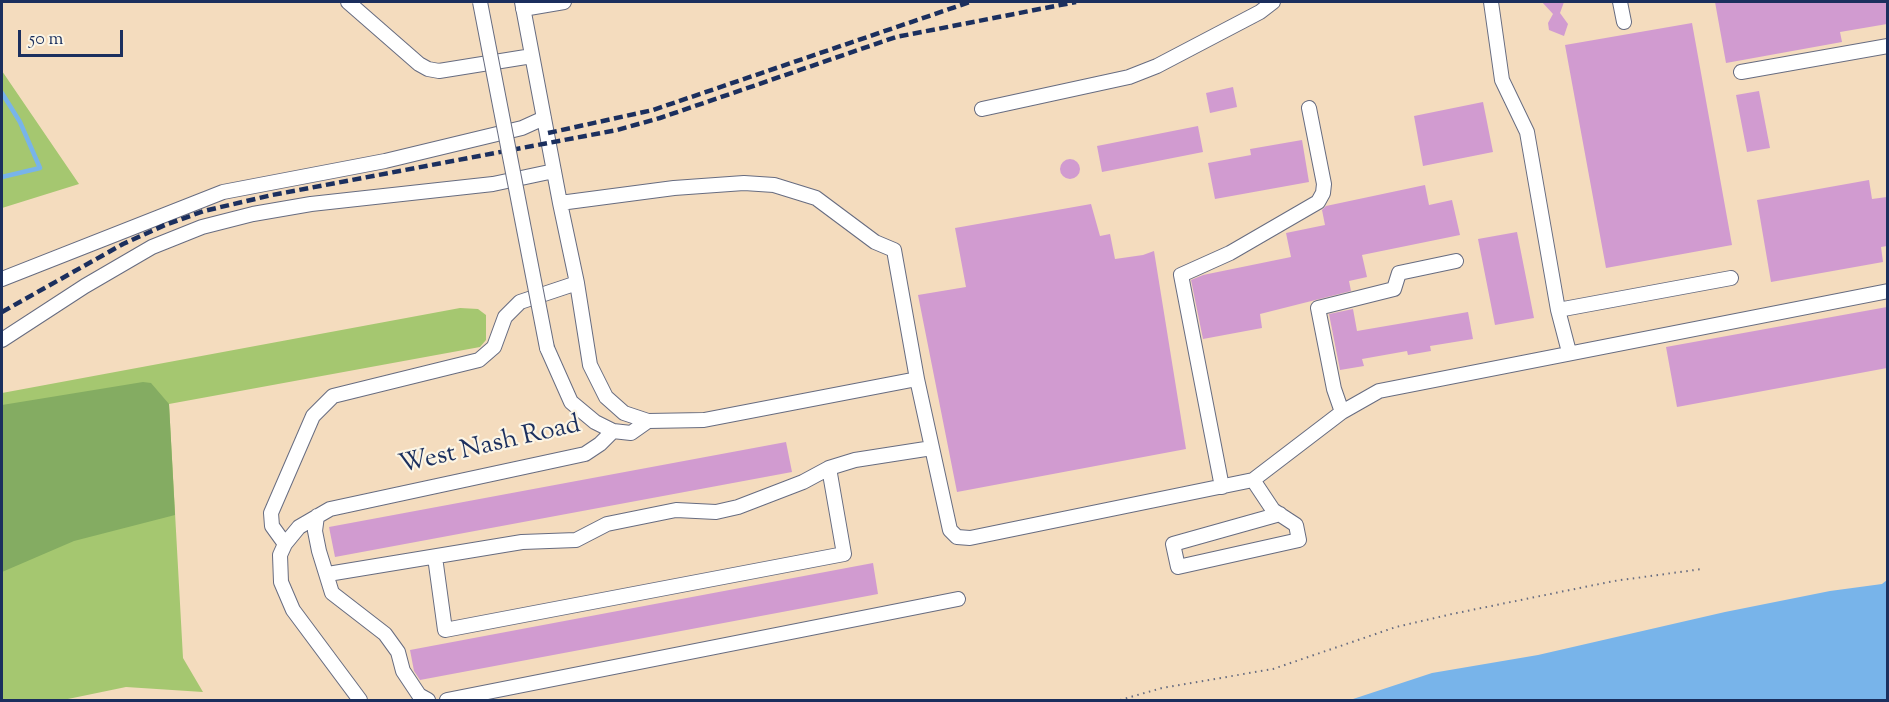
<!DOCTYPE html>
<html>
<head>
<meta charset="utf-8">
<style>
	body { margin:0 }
	#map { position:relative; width:1889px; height:702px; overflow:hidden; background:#f4dcbe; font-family:"Sorts Mill Goudy",serif }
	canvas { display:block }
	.frame { position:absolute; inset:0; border:3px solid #1b2f5e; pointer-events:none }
	.scale { position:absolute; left:18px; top:30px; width:105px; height:27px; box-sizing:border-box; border:3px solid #1b2f5e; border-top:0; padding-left:8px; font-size:18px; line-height:21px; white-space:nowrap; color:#1b2f5e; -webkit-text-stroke:4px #fcf5e5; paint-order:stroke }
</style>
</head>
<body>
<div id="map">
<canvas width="1889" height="702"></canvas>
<div class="frame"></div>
<div class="scale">50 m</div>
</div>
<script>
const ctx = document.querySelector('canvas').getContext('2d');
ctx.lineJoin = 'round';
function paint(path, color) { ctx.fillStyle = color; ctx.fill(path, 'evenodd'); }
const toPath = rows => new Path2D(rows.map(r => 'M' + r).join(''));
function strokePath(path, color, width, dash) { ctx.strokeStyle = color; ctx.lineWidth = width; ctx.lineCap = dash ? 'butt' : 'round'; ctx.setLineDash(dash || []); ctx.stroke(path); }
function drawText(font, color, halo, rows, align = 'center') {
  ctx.font = font + ' "Sorts Mill Goudy",serif'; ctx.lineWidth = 4.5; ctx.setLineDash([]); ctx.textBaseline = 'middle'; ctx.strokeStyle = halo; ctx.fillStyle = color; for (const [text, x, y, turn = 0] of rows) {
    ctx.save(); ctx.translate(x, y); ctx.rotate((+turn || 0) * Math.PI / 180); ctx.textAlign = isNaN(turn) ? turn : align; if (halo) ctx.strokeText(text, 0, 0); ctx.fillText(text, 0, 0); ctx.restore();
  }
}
const green = toPath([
	[2,71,79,184,2,208],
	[460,308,478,309,486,315,486,340,480,347,169,404,183,658,203,692,126,687,63,700,2,700,2,393]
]);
const forest = toPath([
	[143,382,151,383,169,404,175,515,74,541,2,572,2,405]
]);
const water = toPath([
	[1887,580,1887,700,1350,700,1432,673,1538,655,1725,612,1830,591,1882,584]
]);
const stream = toPath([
	[2,93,20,122,40,168,2,177]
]);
const building = toPath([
	[1542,2,1564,2,1560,13,1568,24,1564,36,1549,30,1548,23,1553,14],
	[1715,2,1887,2,1887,24,1840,32,1842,42,1726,63],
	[1692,23,1732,245,1606,268,1565,45],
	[1233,87,1237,107,1210,113,1206,93],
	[1759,91,1770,148,1747,152,1736,95],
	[1483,102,1493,152,1423,166,1414,116],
	[1198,126,1203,152,1102,172,1097,146],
	[1302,140,1309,182,1215,199,1208,163,1251,155,1250,149],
	'1060 169a10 10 0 1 1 20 0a10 10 0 1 1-20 0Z',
	[1869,180,1872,199,1887,197,1887,246,1881,247,1883,262,1771,282,1757,200],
	[1425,185,1429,205,1452,200,1460,235,1362,255,1367,277,1349,281,1351,291,1260,314,1262,328,1203,339,1191,280,1203,275,1291,257,1286,233,1325,225,1322,210,1326,206],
	[1091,204,1100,236,1110,234,1115,259,1143,255,1154,251,1186,449,957,492,918,295,966,287,955,228],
	[1517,232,1534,318,1495,325,1478,239],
	[1887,307,1887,368,1677,407,1666,347],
	[1353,309,1357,331,1468,312,1473,339,1430,346,1431,351,1408,355,1407,351,1362,359,1364,366,1340,370,1329,314],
	[786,442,792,472,335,557,329,527],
	[873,563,878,594,420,680,414,671,410,650]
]);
const path = toPath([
	[1120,700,1162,688,1273,669,1396,627,1452,614,1614,581,1702,569]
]);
const minor = toPath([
	[348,2,419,64,428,69,439,71,532,56],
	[522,2,560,203,577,283,590,365,606,397,624,413,648,421,704,420,917,379,894,250,875,242,816,198,774,185,744,183,674,188,560,203],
	[1491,2,1502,80,1527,132,1558,310,1569,352],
	[1620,2,1624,22],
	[523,9,564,2],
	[1741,72,1888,46],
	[982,109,1129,77,1157,66,1260,12,1273,2],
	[2,279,223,192,385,161,522,128,544,118],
	[1558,310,1731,278],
	[2,340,85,286,152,247,202,227,253,214,311,204,493,184,554,171],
	[917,379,950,530,957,537,970,538,1253,480,1342,412,1379,391,1888,291],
	[1342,412,1334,389,1318,308,1394,289,1399,273,1456,261],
	[613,431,631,433,648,421],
	[1253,480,1273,510,1296,525,1299,540,1178,567,1173,544,1280,514],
	[1222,487,1181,275,1230,253,1318,202,1323,193,1324,184,1309,108],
	[317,516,315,531,319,551,332,593,385,634,398,652,403,671,419,695,428,700],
	[285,544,272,526,271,513,313,416,333,396,479,360,494,347,505,317,520,302,577,283],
	[435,557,445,630,844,554,829,468],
	[328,574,522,542,576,540,607,524,676,510,716,512,738,507,803,482,829,468,855,460,932,448],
	[360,700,293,610,281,582,280,555,285,544,299,527,330,509,585,454,600,444,613,431,595,422,571,402,547,348],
	[447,700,958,599]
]);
const rail = toPath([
	[548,133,653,110,970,2],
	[2,312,123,244,165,225,204,211,272,195,617,130,660,118,896,37,1076,2]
]);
const minorBridge = toPath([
	[480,2,547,348]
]);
const streetNames = [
	["West Nash Road",490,447,-13]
];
paint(green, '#a5c770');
paint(forest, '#84ac62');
paint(water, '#78b4ea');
strokePath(stream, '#78b4ea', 4.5);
paint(building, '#d19bd0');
strokePath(minor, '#676c80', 16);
strokePath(path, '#676c80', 2, [1.5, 4.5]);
strokePath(minor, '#fff', 14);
strokePath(rail, '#1b2f5e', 4.5, [9, 4.5]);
strokePath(minorBridge, '#676c80', 16, []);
strokePath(minorBridge, '#fff', 14);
drawText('26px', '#1b2f5e', '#fcf5e5', streetNames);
</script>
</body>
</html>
